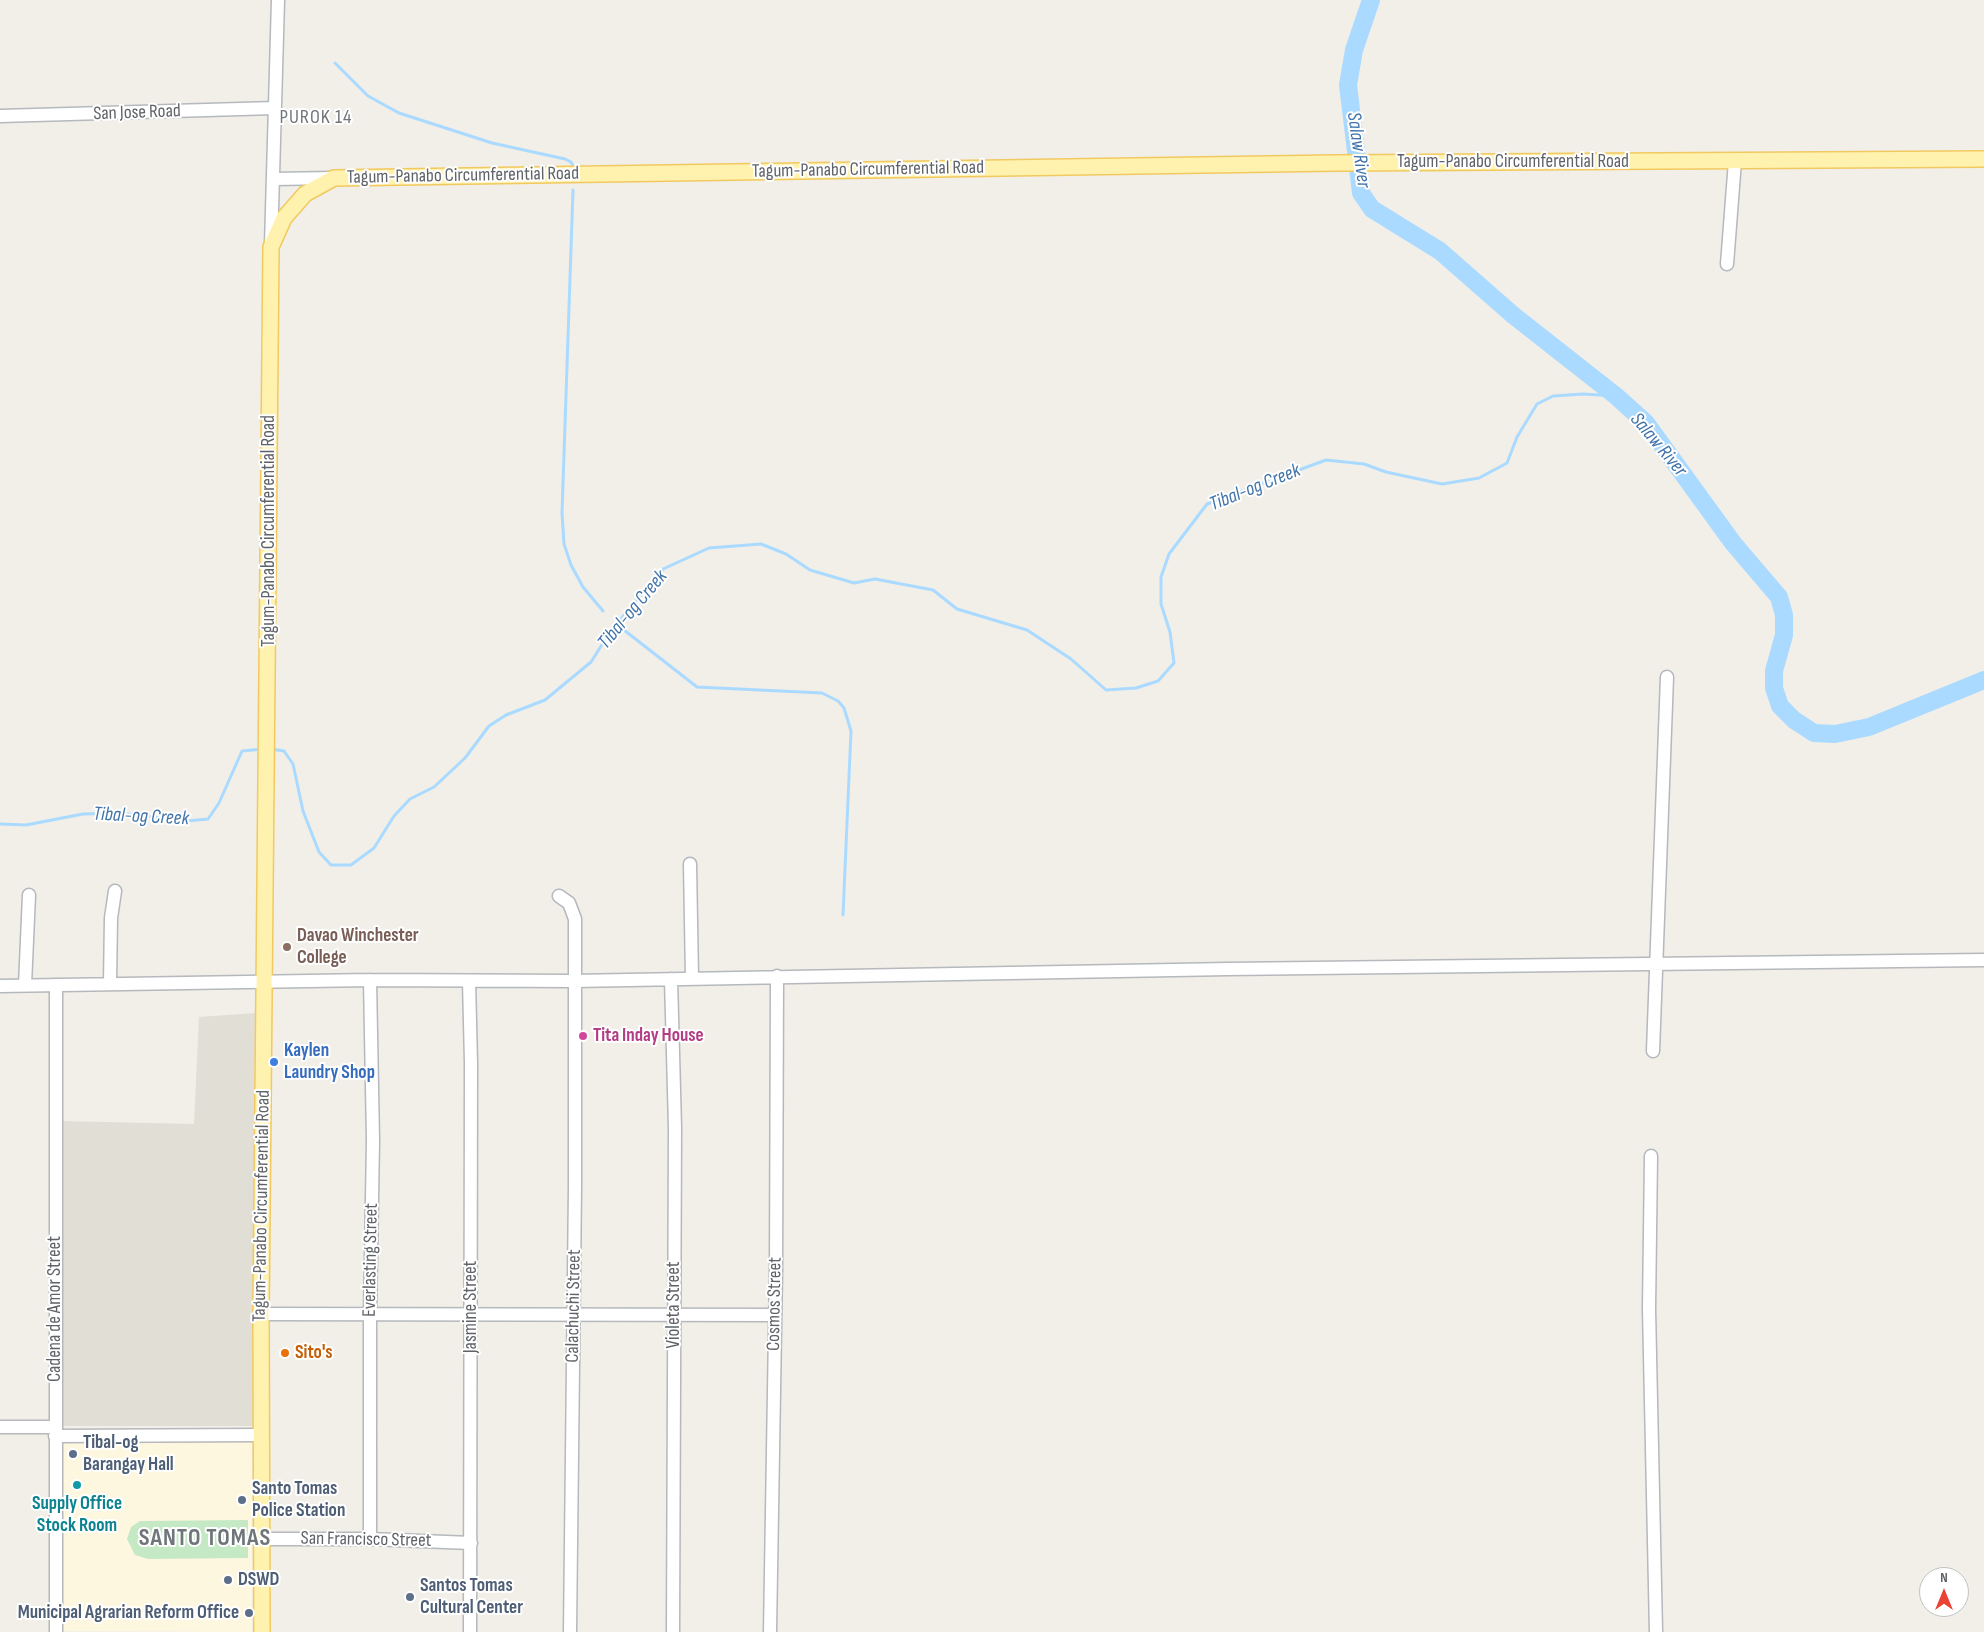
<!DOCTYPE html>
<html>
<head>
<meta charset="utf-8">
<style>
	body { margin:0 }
	#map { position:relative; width:1984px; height:1632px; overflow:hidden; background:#f1efe8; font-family:"Sofia Sans Condensed",sans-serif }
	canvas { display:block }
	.north { position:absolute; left:1919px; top:1567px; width:50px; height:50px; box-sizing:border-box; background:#fff; border:1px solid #bfc1c3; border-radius:50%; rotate:0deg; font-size:14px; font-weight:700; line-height:20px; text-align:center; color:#5f6368 }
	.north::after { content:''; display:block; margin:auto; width:18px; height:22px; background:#ea4335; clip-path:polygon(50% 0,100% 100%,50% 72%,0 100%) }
</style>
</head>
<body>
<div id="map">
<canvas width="1984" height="1632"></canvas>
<div class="north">N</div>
</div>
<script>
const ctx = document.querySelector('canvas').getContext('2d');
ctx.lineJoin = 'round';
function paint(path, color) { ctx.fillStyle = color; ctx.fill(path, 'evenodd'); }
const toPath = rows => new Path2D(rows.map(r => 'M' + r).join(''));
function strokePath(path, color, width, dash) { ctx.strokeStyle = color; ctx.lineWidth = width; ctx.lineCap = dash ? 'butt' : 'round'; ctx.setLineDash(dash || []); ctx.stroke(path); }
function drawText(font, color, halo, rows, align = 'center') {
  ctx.font = font + ' "Sofia Sans Condensed",sans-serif'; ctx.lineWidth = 4; ctx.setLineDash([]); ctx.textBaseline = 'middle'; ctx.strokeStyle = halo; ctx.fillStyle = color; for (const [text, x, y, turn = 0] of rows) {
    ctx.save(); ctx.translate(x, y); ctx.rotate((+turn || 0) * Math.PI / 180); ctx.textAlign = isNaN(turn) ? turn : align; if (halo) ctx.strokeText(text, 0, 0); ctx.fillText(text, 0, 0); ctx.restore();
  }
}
const commercial = toPath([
	[60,1441,252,1441,252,1632,58,1631]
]);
const education = toPath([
	[255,1013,253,1426,61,1426,60,1121,194,1124,199,1017]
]);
const green = toPath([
	[248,1520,248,1558,148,1559,135,1555,127,1539,131,1527,140,1521]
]);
const stream = toPath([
	[335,63,368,96,399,113,492,143,565,159,571,162,573,166],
	[573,190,562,513,564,544,571,565,583,587,603,611],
	[624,630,697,687,822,693,838,701,844,708,851,731,843,915],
	[271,749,284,751,293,764,303,811,319,852,331,865,351,865,374,848,394,816,410,799,434,787,465,758,489,726,506,715,545,700,591,662,610,632,663,569,709,548,761,544,786,554,810,570,854,583,875,579,933,590,957,609,1027,630,1071,659,1106,690,1136,688,1158,681,1174,663,1170,632,1161,604,1161,577,1169,554,1207,504,1326,460,1364,464,1386,472,1442,484,1479,478,1507,463,1517,437,1537,404,1553,396,1583,394,1616,396],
	[0,824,26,825,83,814,119,813,187,821,208,819,219,803,242,751,263,749]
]);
const river = toPath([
	[1371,0,1354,50,1348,85,1361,193,1372,209,1440,251,1513,315,1616,396,1646,423,1733,543,1779,597,1784,615,1784,635,1774,671,1774,688,1780,706,1794,720,1814,733,1835,734,1869,727,1984,680]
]);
const minor = toPath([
	[0,116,275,108],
	[273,179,334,178],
	[271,245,278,0],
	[1727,264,1735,161],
	[690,864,692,978],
	[559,896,569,903,575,919,575,1186,570,1632],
	[671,979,675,1128,673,1632],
	[370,980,373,1141,370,1314,370,1539],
	[469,981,471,1063,470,1632],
	[110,983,111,918,115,891],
	[25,985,29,895],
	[0,986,370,980,574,981,1228,969,1984,960],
	[1653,1051,1667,677],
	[1651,1156,1649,1309,1656,1632],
	[261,1314,775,1315],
	[0,1427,55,1427],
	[55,1436,261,1435],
	[261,1539,370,1539,471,1543],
	[56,1632,56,985],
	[770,1632,776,1270,777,976]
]);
const major = toPath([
	[262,1632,261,1314,271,247,284,218,305,194,334,178,1336,163,1984,159]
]);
const markers = [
	[287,947,5,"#8d6e63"],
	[583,1036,5,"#d1479c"],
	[274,1062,5,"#3f7fe0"],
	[285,1353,5,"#e8710a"],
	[73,1454,5,"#5c6f8a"],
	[77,1485,5,"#0f9aa8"],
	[242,1500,5,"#5c6f8a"],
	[228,1580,5,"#5c6f8a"],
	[410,1597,5,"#5c6f8a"],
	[249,1613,5,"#5c6f8a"]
];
const streetNames = [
	["San Jose Road",137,113,-2],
	["Tagum-Panabo Circumferential Road",1513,162],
	["Tagum-Panabo Circumferential Road",868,170,-1],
	["Tagum-Panabo Circumferential Road",463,176,-1],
	["Tagum-Panabo Circumferential Road",269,531,-90],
	["Tagum-Panabo Circumferential Road",262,1206,-89],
	["Everlasting Street",371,1260,-89],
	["Cosmos Street",775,1304,-89],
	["Violeta Street",674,1305,-90],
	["Calachuchi Street",574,1306,-89],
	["Jasmine Street",471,1307,-90],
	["Cadena de Amor Street",55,1309,-90],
	["San Francisco Street",366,1540,1]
];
const educationNames = [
	["Davao Winchester",297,936],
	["College",297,958]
];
const hotelNames = [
	["Tita Inday House",593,1036]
];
const shopNames = [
	["Kaylen",284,1051],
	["Laundry Shop",284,1073]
];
const foodNames = [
	["Sito's",295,1353]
];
const serviceNames = [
	["Tibal-og",83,1443],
	["Barangay Hall",83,1465],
	["Santo Tomas",252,1489],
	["Police Station",252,1511],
	["DSWD",238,1580],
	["Santos Tomas",420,1586],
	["Cultural Center",420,1608],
	["Municipal Agrarian Reform Office",239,1613,"right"]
];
const cultureNames = [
	["Supply Office",77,1504],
	["Stock Room",77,1526]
];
const neighbourhoodNames = [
	["PUROK 14",316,118]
];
const waterNames = [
	["Salaw River",1358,150,82],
	["Salaw River",1658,445,50],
	["Tibal-og Creek",1255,488,-22],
	["Tibal-og Creek",633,610,-50],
	["Tibal-og Creek",141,817,3]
];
const districtNames = [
	["SANTO TOMAS",205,1539]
];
paint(commercial, '#fef7e0');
paint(education, '#e1ded6');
paint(green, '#c5e8c5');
strokePath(stream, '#aadaff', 3);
strokePath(river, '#aadaff', 18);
strokePath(minor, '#b5b8bc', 15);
strokePath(major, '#f2c960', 18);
strokePath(minor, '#fff', 12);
strokePath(major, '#fff2af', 15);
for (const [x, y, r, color] of markers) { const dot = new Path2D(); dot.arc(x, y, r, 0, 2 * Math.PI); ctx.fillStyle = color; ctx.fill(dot); strokePath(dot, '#fff', 2); }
drawText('19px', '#5f6368', '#fff', streetNames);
drawText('bold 19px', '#785e54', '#fff', educationNames, 'left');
drawText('bold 19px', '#b23c85', '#fff', hotelNames, 'left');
drawText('bold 19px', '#366cbe', '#fff', shopNames, 'left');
drawText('bold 19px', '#c56008', '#fff', foodNames, 'left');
drawText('bold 19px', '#4e5e75', '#fff', serviceNames, 'left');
drawText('bold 19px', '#0d838f', '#fff', cultureNames);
ctx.letterSpacing = '1px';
drawText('20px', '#70757a', '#fff', neighbourhoodNames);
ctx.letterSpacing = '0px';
drawText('italic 20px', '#4174aa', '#fff', waterNames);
ctx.letterSpacing = '1px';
drawText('bold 24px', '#70757a', '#fff', districtNames);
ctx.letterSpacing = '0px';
</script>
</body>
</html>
